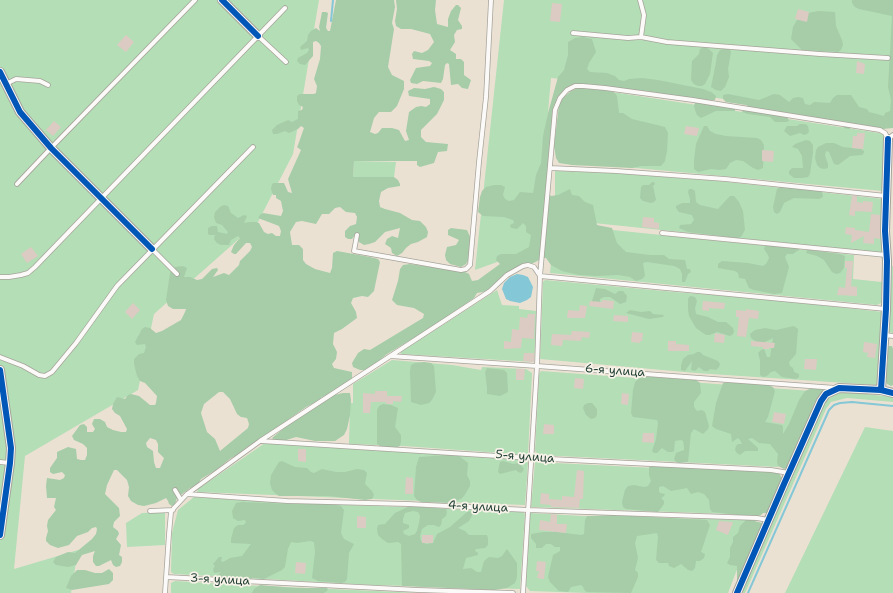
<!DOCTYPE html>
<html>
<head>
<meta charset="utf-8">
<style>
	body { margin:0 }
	canvas { display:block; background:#eae1d3 }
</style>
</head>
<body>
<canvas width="893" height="593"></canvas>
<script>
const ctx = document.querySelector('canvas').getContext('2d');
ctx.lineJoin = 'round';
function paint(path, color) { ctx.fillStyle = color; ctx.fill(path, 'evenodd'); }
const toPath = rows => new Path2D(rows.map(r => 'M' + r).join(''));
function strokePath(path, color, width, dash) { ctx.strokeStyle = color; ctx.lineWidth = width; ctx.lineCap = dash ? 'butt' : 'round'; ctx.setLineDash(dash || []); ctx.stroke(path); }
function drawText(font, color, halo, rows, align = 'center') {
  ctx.font = font + ' "Shantell Sans",sans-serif'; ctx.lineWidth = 3.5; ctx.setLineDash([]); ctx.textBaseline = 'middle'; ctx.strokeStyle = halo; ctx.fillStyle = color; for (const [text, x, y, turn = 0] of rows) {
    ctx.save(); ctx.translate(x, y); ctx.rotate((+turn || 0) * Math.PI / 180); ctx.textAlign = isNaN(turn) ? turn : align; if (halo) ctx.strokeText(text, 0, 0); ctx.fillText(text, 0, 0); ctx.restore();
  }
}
const green = toPath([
	[0,0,319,0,293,154,258,222,154,314,138,390,25,456,14,569,78,550,71,593,0,593],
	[504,0,893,0,893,123,632,86,551,78,536,248,475,270],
	[582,90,619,93,879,133,883,134,885,139,883,191,561,161],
	[354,161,396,162,394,177,353,177],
	[555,171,614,173,718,181,884,199,884,253,555,219],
	[555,224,854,255,853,279,882,282,881,303,877,305,550,273],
	[892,266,893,266,893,333,887,332],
	[545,280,686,293,756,298,883,312,878,383,876,385,696,373,540,359,543,282],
	[497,290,502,305,519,306,519,309,537,311,534,362,401,354,401,352],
	[392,360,452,365,481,370,482,367,526,369,532,373,528,455,404,446,349,444,350,403,353,403,353,384],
	[541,371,811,391,778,467,539,455,535,451,539,374],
	[848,392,893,397,893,402,847,398,831,402,826,409,745,593,741,593,823,406,828,399,837,393],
	[865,427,893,431,893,593,785,593],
	[265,443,526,460,528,463,525,505,197,492,198,489],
	[535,462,776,474,758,515,531,507],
	[194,497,288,503,405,507,522,512,525,514,520,589,372,585,174,574,171,572,172,533,178,510],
	[165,512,165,545,127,547,126,523,142,513],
	[530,513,583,516,756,520,728,593,588,593,530,591,526,586],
	[175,581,241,585,421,593,171,593,171,583]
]);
const forest = toPath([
	[336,0,394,0,395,7,392,23,394,29,388,67,392,75,404,81,404,89,397,106,391,112,379,112,374,118,370,132,375,134,378,133,382,128,392,128,399,130,405,141,409,140,406,131,409,112,416,107,421,106,426,107,430,104,430,99,409,96,408,91,414,88,425,89,434,87,441,89,444,92,444,100,437,114,421,130,421,137,426,142,448,144,447,151,438,152,434,163,420,167,417,165,417,161,354,161,353,177,394,177,398,180,400,184,400,186,388,188,381,192,379,201,380,207,385,209,400,213,412,220,420,221,426,227,428,232,427,237,418,242,411,244,406,248,402,253,397,256,392,253,391,248,385,244,387,239,392,236,398,238,400,228,385,232,375,242,369,244,364,245,359,242,358,235,355,235,352,239,348,239,345,237,345,231,350,226,356,224,357,217,355,213,346,212,340,207,335,208,329,214,322,214,316,224,302,221,296,222,290,232,292,245,299,245,303,249,303,260,306,264,315,269,330,273,332,268,333,253,337,251,370,257,378,259,380,262,374,291,368,297,362,296,353,298,351,303,356,312,357,318,342,329,334,333,333,344,337,352,336,359,332,364,334,368,352,372,352,380,330,395,322,397,318,401,306,407,240,454,231,458,216,470,201,479,197,486,190,488,177,498,175,504,172,506,169,504,168,501,166,498,156,503,144,506,138,505,131,501,128,496,129,487,127,480,117,470,114,470,107,485,105,494,119,508,120,516,114,522,113,527,118,531,119,534,116,539,121,545,119,555,122,557,122,562,120,566,116,567,113,565,111,560,99,566,96,566,93,562,93,556,95,551,82,555,76,565,68,567,56,565,53,562,56,557,68,552,75,553,92,539,96,534,97,529,96,527,92,528,88,532,77,536,69,545,58,548,50,545,46,541,46,538,48,531,47,526,48,520,56,510,54,507,56,498,47,498,46,486,47,478,60,480,64,478,65,475,62,472,53,474,50,472,50,468,57,458,57,452,68,447,76,449,77,459,81,460,85,460,87,455,87,448,83,444,74,440,72,436,80,425,84,424,87,427,87,432,93,432,95,429,92,424,94,419,100,419,105,422,107,427,113,430,121,432,126,432,127,429,120,416,115,413,112,409,113,404,117,397,125,399,128,395,131,394,139,396,150,405,155,405,156,403,157,396,145,383,140,381,137,376,134,364,134,359,139,354,144,353,146,347,145,344,137,345,135,342,142,329,145,327,150,328,156,333,162,331,181,320,185,312,186,309,173,309,168,306,166,300,170,273,175,267,183,266,187,268,184,277,190,277,197,280,202,279,212,269,217,268,218,270,213,277,224,273,229,275,239,265,240,261,250,251,252,247,250,243,246,243,236,254,234,254,231,252,234,245,240,238,238,236,231,240,229,245,221,245,217,243,214,239,215,235,210,235,208,234,208,228,212,226,217,226,218,232,227,234,228,232,222,225,216,223,214,217,215,212,220,207,224,205,228,206,231,213,238,218,244,215,247,216,244,223,250,222,256,222,259,223,264,232,268,234,272,233,276,236,280,236,281,231,279,226,258,218,260,215,263,213,281,216,283,211,281,201,276,198,276,195,273,195,271,189,272,184,274,183,284,183,288,192,292,193,288,179,301,150,297,147,298,145,304,128,301,126,298,129,289,133,285,131,277,134,273,134,272,130,277,125,288,120,292,122,298,119,298,111,302,110,303,107,299,105,297,101,297,96,300,94,314,94,316,93,317,86,314,79,320,59,321,46,319,43,316,41,313,42,313,56,305,65,300,64,297,61,298,58,307,53,309,50,308,48,301,50,300,47,307,41,308,35,311,31,316,28,320,31,319,27,322,12,326,12,328,13,326,28,328,31,330,31],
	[219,392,223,392,230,399,237,414,241,417,247,418,249,424,248,428,220,451,215,439,207,432,201,413,204,404],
	[150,438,156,440,158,444,158,452,164,458,160,468,156,468,154,462,153,451,147,447,146,443],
	[396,0,436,0,435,10,437,24,448,27,448,19,451,11,456,5,458,5,461,8,458,20,462,26,462,29,457,30,454,35,455,42,450,50,456,54,456,59,461,59,464,62,464,75,471,80,468,89,462,88,458,84,451,85,449,64,447,63,445,65,443,79,441,83,423,81,417,84,411,83,410,80,416,68,430,66,432,63,429,61,413,59,412,54,414,51,422,53,428,50,434,42,430,34,411,29,401,29,396,26,395,21,397,9],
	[852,0,893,0,893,128,883,129,862,125,855,126,849,129,844,128,842,125,749,107,746,105,726,102,723,99,723,95,728,94,759,100,774,94,780,95,789,102,793,98,798,97,803,98,805,104,810,105,814,102,830,103,833,98,837,95,851,95,859,107,867,109,869,112,884,116,885,113,890,111,891,100,888,87,892,16,859,9,855,7,852,3],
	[818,11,835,12,836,26,842,40,843,45,841,50,838,52,802,50,791,39,793,27,797,20,804,14],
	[583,37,592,39,596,52,589,63,587,69,590,72,607,73,615,76,619,80,624,81,629,79,642,78,658,80,703,89,711,92,716,96,715,100,711,101,637,90,577,84,569,86,563,92,554,109,547,192,551,196,558,195,570,189,572,195,579,196,585,202,593,205,597,225,612,228,617,243,626,252,650,255,664,255,669,259,685,260,687,269,690,269,691,272,688,274,685,282,682,282,682,274,680,269,674,266,647,262,643,263,645,276,642,279,636,281,630,277,618,275,596,276,579,275,562,271,551,265,546,258,543,258,518,271,509,274,497,287,483,292,477,293,474,298,432,327,387,354,375,364,365,370,360,370,353,367,352,363,358,353,364,349,370,350,423,318,424,314,414,308,397,305,392,300,398,281,400,269,403,265,410,264,465,272,469,274,472,281,478,280,500,264,496,260,497,256,501,254,516,254,529,247,531,235,526,232,526,226,523,223,517,229,511,228,510,225,514,223,513,220,504,217,483,216,478,212,480,197,482,191,486,187,494,185,501,185,505,187,503,195,505,199,509,201,514,200,520,192,533,193,536,175,541,163,543,136,548,113,558,77,564,70,568,55,568,42,575,38],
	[705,47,709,49,713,53,710,74,705,84,702,86,698,86,694,84,691,80,692,61,699,54,700,49],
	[726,48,729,49,731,52,728,69,729,77,725,87,721,91,716,90,711,87,716,62,717,55,720,50],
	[591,87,614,92,617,96,619,113,623,113,632,119,665,127,668,133,667,151,665,161,661,166,641,166,632,168,572,165,559,163,556,158,554,146,559,105,563,98,571,91,578,88],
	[695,103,702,103,735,109,735,111,716,111,701,118,697,115,695,110,694,106],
	[743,110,787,116,789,121,786,122,775,122,770,117,748,114,742,112],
	[800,124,805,124,808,126,809,132,807,134,804,135,800,133,790,136,784,131,787,126,797,126],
	[704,126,707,126,710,131,716,134,726,136,757,138,761,140,764,145,763,168,758,170,753,168,743,161,736,160,730,163,726,169,720,170,711,169,698,172,694,169,694,161,696,144],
	[806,140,810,141,813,145,813,153,810,174,808,177,802,178,794,178,789,174,789,171,792,168,803,168,802,156,798,149,792,147,795,144],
	[826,143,834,143,843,147,861,149,864,151,864,153,862,155,850,156,838,165,834,164,829,152,826,151,825,155,828,164,828,168,824,169,820,168,817,165,815,158,816,150,818,147],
	[652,182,654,182,655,184,653,186,656,200,654,202,651,203,643,201,640,198,641,187,643,185,649,185],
	[780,187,794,187,822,191,823,197,819,199,794,198,784,203,780,212,777,214,774,212,773,207,777,189],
	[689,189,692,189,695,191,696,202,700,205,718,209,730,196,734,196,739,202,743,211,745,230,741,237,737,238,688,232,679,228,680,225,691,224,694,220,692,215,679,212,676,208,676,206,682,203,690,203,690,199,688,192],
	[451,228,467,230,471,239,469,259,466,264,461,267,450,264,446,260,445,255,447,247,456,245,459,240,448,235,448,230],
	[765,246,781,246,787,248,793,247,800,249,793,254,787,254,785,257,789,267,782,293,774,294,754,290,749,288,745,279,739,278,738,273,735,271,718,268,718,264,722,261,748,263,763,266,766,264,769,258,768,255,764,249],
	[807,250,811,250,840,254,845,256,844,268,840,273,836,274,832,272,824,260,817,256,806,253],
	[596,288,605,289,615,294,619,291,623,291,627,296,626,302,620,304,610,297,604,297,600,299,600,305,591,304],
	[690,296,695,297,697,301,695,308,696,314,708,317,718,322,726,322,733,328,734,332,733,334,730,336,717,332,710,335,706,335,696,328,689,316,688,310,688,299],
	[630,310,641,312,650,311,653,314,664,315,663,317,649,319,626,313],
	[794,326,798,329,796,354,789,362,790,366,793,368,794,372,799,374,799,377,796,379,782,377,775,371,771,372,767,376,763,377,760,375,760,360,758,353,761,350,764,349,767,357,770,357,773,338,763,343,758,343,751,338,750,334,755,330,765,328,776,330],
	[889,346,892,346,893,349,893,385,891,386,887,384,885,380,886,368,888,361,887,349],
	[697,352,700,352,703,355,718,361,720,364,719,367,716,370,710,369,708,371,704,371,699,367,695,371,691,370,692,361,685,371,681,370,681,365,683,359,688,355,694,354],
	[424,362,431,363,434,366,436,392,432,400,429,403,421,405,411,402,410,371,411,365,415,363],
	[487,368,504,370,507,373,508,392,500,396,487,394,487,388,485,372],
	[642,376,696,380,700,383,701,393,694,402,694,407,697,411,702,410,705,412,709,426,708,429,703,434,694,429,691,433,688,462,679,463,676,462,674,459,676,453,684,450,684,447,683,441,681,440,675,441,674,451,672,452,668,452,662,448,657,453,654,453,652,451,656,439,658,423,657,420,633,417,631,413,633,390,635,382],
	[731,382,768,385,773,387,775,391,768,417,765,422,782,425,783,427,783,434,789,424,799,400,805,391,812,388,825,389,826,392,789,467,784,469,778,466,777,462,778,454,770,444,759,443,752,438,748,439,758,448,758,451,745,451,740,455,737,453,735,450,736,446,738,444,742,444,740,440,738,438,732,442,731,434,716,429,712,426,716,403,723,383],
	[343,393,350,393,351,400,350,415,347,429,344,435,335,441,315,441,296,437,280,442,275,441,272,438,294,420,334,395],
	[588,403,592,403,597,409,597,415,595,418,591,419,586,415,583,408,584,405],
	[383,404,391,405,398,408,395,427,401,435,401,441,400,446,395,448,380,446,377,444,377,410,379,406],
	[448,455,458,455,468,463,467,475,470,481,470,486,464,496,461,499,451,503,421,502,417,500,414,496,416,467,419,457],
	[282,461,295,467,307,468,311,472,314,473,322,469,336,472,345,472,357,469,364,470,367,473,365,484,372,491,374,495,372,499,365,500,328,496,279,496,276,494,272,490,270,483,271,475,279,462],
	[503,461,513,464,519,463,524,469,523,471,521,473,518,472,516,470,500,474,498,472,499,466,500,462],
	[653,466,765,471,779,473,782,478,781,486,768,513,763,513,761,515,754,517,712,512,710,509,709,500,704,494,698,492,691,494,687,488,671,491,663,486,659,487,659,491,660,493,665,494,664,496,661,498,664,501,664,504,658,512,626,509,623,507,622,502,625,490,628,486,634,485,644,487,648,486,651,481,649,475,649,467],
	[242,502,292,504,318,503,334,504,341,506,344,510,341,533,344,539,354,544,349,553,347,579,345,582,341,583,318,581,312,578,315,552,314,542,310,541,297,543,291,542,288,549,285,567,282,570,264,579,253,578,248,579,244,577,221,578,218,575,221,572,214,573,213,569,215,566,213,564,219,557,222,557,221,561,223,562,230,558,242,556,251,544,231,543,231,539,234,528,238,525,243,525,246,523,245,520,238,521,233,518,232,511,236,503],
	[410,506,446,509,447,512,446,516,442,519,441,525,439,527,434,525,428,525,422,529,420,536,421,541,426,544,433,543,437,534,450,527,467,512,475,510,469,521,458,528,465,531,469,535,487,535,488,538,488,545,485,548,476,549,475,551,478,553,478,555,466,558,463,569,471,568,477,572,481,572,484,561,489,557,498,558,502,556,504,553,507,549,517,563,517,577,515,583,507,588,494,590,402,586,401,544,398,542,388,543,382,539,378,535,377,529,378,525,385,524,395,513],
	[413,511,418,512,420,516,419,523,417,531,415,534,409,536,404,534,403,531,409,528,409,525,403,523,403,519,405,513],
	[614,515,707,520,710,525,701,552,705,554,704,558,700,561,696,561,695,568,692,571,688,570,681,564,674,568,669,566,668,563,659,563,656,560,658,537,657,533,637,536,635,543,638,558,635,570,638,573,638,577,631,593,587,592,585,591,583,587,581,585,571,587,568,592,559,591,550,582,548,577,553,555,560,551,560,547,555,547,551,544,546,544,542,548,536,548,536,544,531,538,531,534,543,532,557,532,581,535,584,534,585,520,587,516],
	[747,519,762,523,764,525,754,546,750,551,749,559,738,582,737,581,737,566,730,565,727,563,730,557,730,548,733,542,733,537,738,533,740,526],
	[109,569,113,573,113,580,109,584,72,590,66,588,71,576,77,570,85,570,95,573,102,573],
	[260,585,294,588,327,588,328,590,324,593,252,593,254,589]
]);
const water = toPath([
	[517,274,523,275,528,277,533,287,531,297,527,300,520,303,510,301,506,299,502,289,504,283,510,277]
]);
const stream = toPath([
	[331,21,333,0],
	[748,593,829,410,834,405,840,403,852,402,893,406]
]);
const building = toPath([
	[552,3,562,4,560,22,550,21],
	[798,9,809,12,807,22,795,19],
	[126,35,134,42,126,52,117,45],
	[857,61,865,64,864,74,856,73],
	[54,121,61,127,53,136,46,130],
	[686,126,699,128,697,136,684,134],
	[857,133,865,133,863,149,852,148,853,136,857,136],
	[762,150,774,151,773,162,762,161],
	[852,196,857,196,857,202,863,203,863,201,873,202,872,212,855,211,855,216,849,215],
	[871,214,880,215,880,239,874,238,874,244,863,243,864,236,851,243,852,235,845,234,846,227,855,228,855,230,869,232],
	[643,217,654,218,654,222,659,223,659,229,642,227],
	[31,247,38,256,27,263,21,254],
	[845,261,853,261,851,286,857,287,857,296,837,295,839,287,845,288,847,268,845,268],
	[602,300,614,301,613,309,589,306,590,301,602,302],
	[703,301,725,303,724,309,709,308,709,311,702,310],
	[133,303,140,310,132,319,125,312],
	[580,305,587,306,585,318,567,318,568,310,579,311],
	[746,309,759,311,758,319,749,318,746,337,737,336,739,317,736,317,736,310,746,311],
	[528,314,535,314,534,339,522,338,521,348,504,349,504,341,511,342,512,329,519,330,520,317,527,318],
	[614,315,628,316,628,322,613,321],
	[572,331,590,332,589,338,582,337,581,341,563,340,562,346,551,345,552,334,571,335],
	[632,332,643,333,642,341,640,341,640,343,631,342],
	[715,333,725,335,724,343,714,342],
	[668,341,676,341,676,344,689,345,689,351,668,351],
	[751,341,775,343,774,348,769,348,769,349,763,349,763,347,751,346],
	[864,342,877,344,875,358,867,357,868,353,863,352],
	[524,353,534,353,534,362,523,361],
	[805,359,817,359,816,370,804,369],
	[516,369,525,369,524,380,516,380],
	[575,378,584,379,583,389,574,388],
	[375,391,387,391,387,396,402,396,401,402,393,401,393,404,386,404,386,402,371,402,370,413,363,413,363,393,375,394],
	[622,393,629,394,628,405,621,404],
	[774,412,786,414,784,424,772,422],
	[544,424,554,425,554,434,543,434],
	[643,433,654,433,654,443,642,442],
	[298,449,306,449,306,462,298,461],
	[577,470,584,471,583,499,580,499,579,508,551,507,551,505,540,504,541,493,549,494,549,499,562,500,562,496,574,497],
	[406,477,413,478,413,494,405,494],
	[551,514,557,515,557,524,567,524,566,533,539,530,540,520,550,522],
	[357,516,366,517,366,528,357,528],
	[719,521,733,522,728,535,716,530],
	[422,535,433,535,433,543,422,543],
	[537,561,546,562,544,579,537,578,539,571,536,571],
	[296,562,306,563,305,574,295,573]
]);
const lane = toPath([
	[640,0,644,15,641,37],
	[573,33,628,38,641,37,667,42,820,54,888,58],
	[258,36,286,62],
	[6,84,16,79,40,81,48,85],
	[550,168,616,171,725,179,886,196],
	[17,184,51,148,195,0],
	[662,233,886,255],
	[357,235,354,251,461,270,466,269,470,265,479,162,486,97,491,0],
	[152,249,177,274],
	[540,276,555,110,560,98,567,90,575,86,583,86,605,88,693,100,880,130,885,133,888,139,893,135],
	[0,277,9,277,21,275,28,273,35,267,285,8],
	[884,335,893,336],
	[390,356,537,366,836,388],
	[0,357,23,366,39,375,45,376,52,372,76,343,117,286,253,147],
	[261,441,530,458,771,470,789,473],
	[0,462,10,463],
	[175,490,181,500],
	[187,494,287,501,408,504,528,510,757,518,768,520],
	[150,511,173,510],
	[166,577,418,590,513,593],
	[165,593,169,534,171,512,174,508,187,494,260,441,490,291,507,275,523,266,528,265,534,267,540,276],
	[523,593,537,366,540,276,886,309]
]);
const street = toPath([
	[222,0,258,36],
	[0,72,20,112,51,148,152,249],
	[0,370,11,448,10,463,0,535],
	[881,390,886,309,887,261,885,231,888,139],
	[737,593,784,484,821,401,826,394,839,388,881,390,893,393]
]);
const cycleway = toPath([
	[222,0,258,36],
	[0,72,20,112,51,148,152,249],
	[0,370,11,448,10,463,0,535],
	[881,390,886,309,887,261,885,231,888,139],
	[737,593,784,484,821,401,826,394,839,388,881,390,893,393]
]);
const streetNames = [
	["6-я улица",615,371,4],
	["5-я улица",525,457,4],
	["4-я улица",478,507,3],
	["3-я улица",220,580,3]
];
paint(green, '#b4deb6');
paint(forest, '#a6cda8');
paint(water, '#84c7d6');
strokePath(stream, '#84c7d6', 2);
paint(building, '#dccbc2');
strokePath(lane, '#a6a49b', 5.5);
strokePath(street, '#a6a49b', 10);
strokePath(lane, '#fcfaf8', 4);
strokePath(street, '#fcfaf8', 8);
strokePath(cycleway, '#0057b8', 6);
drawText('12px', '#1f3d34', '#f7f3e8', streetNames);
</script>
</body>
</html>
